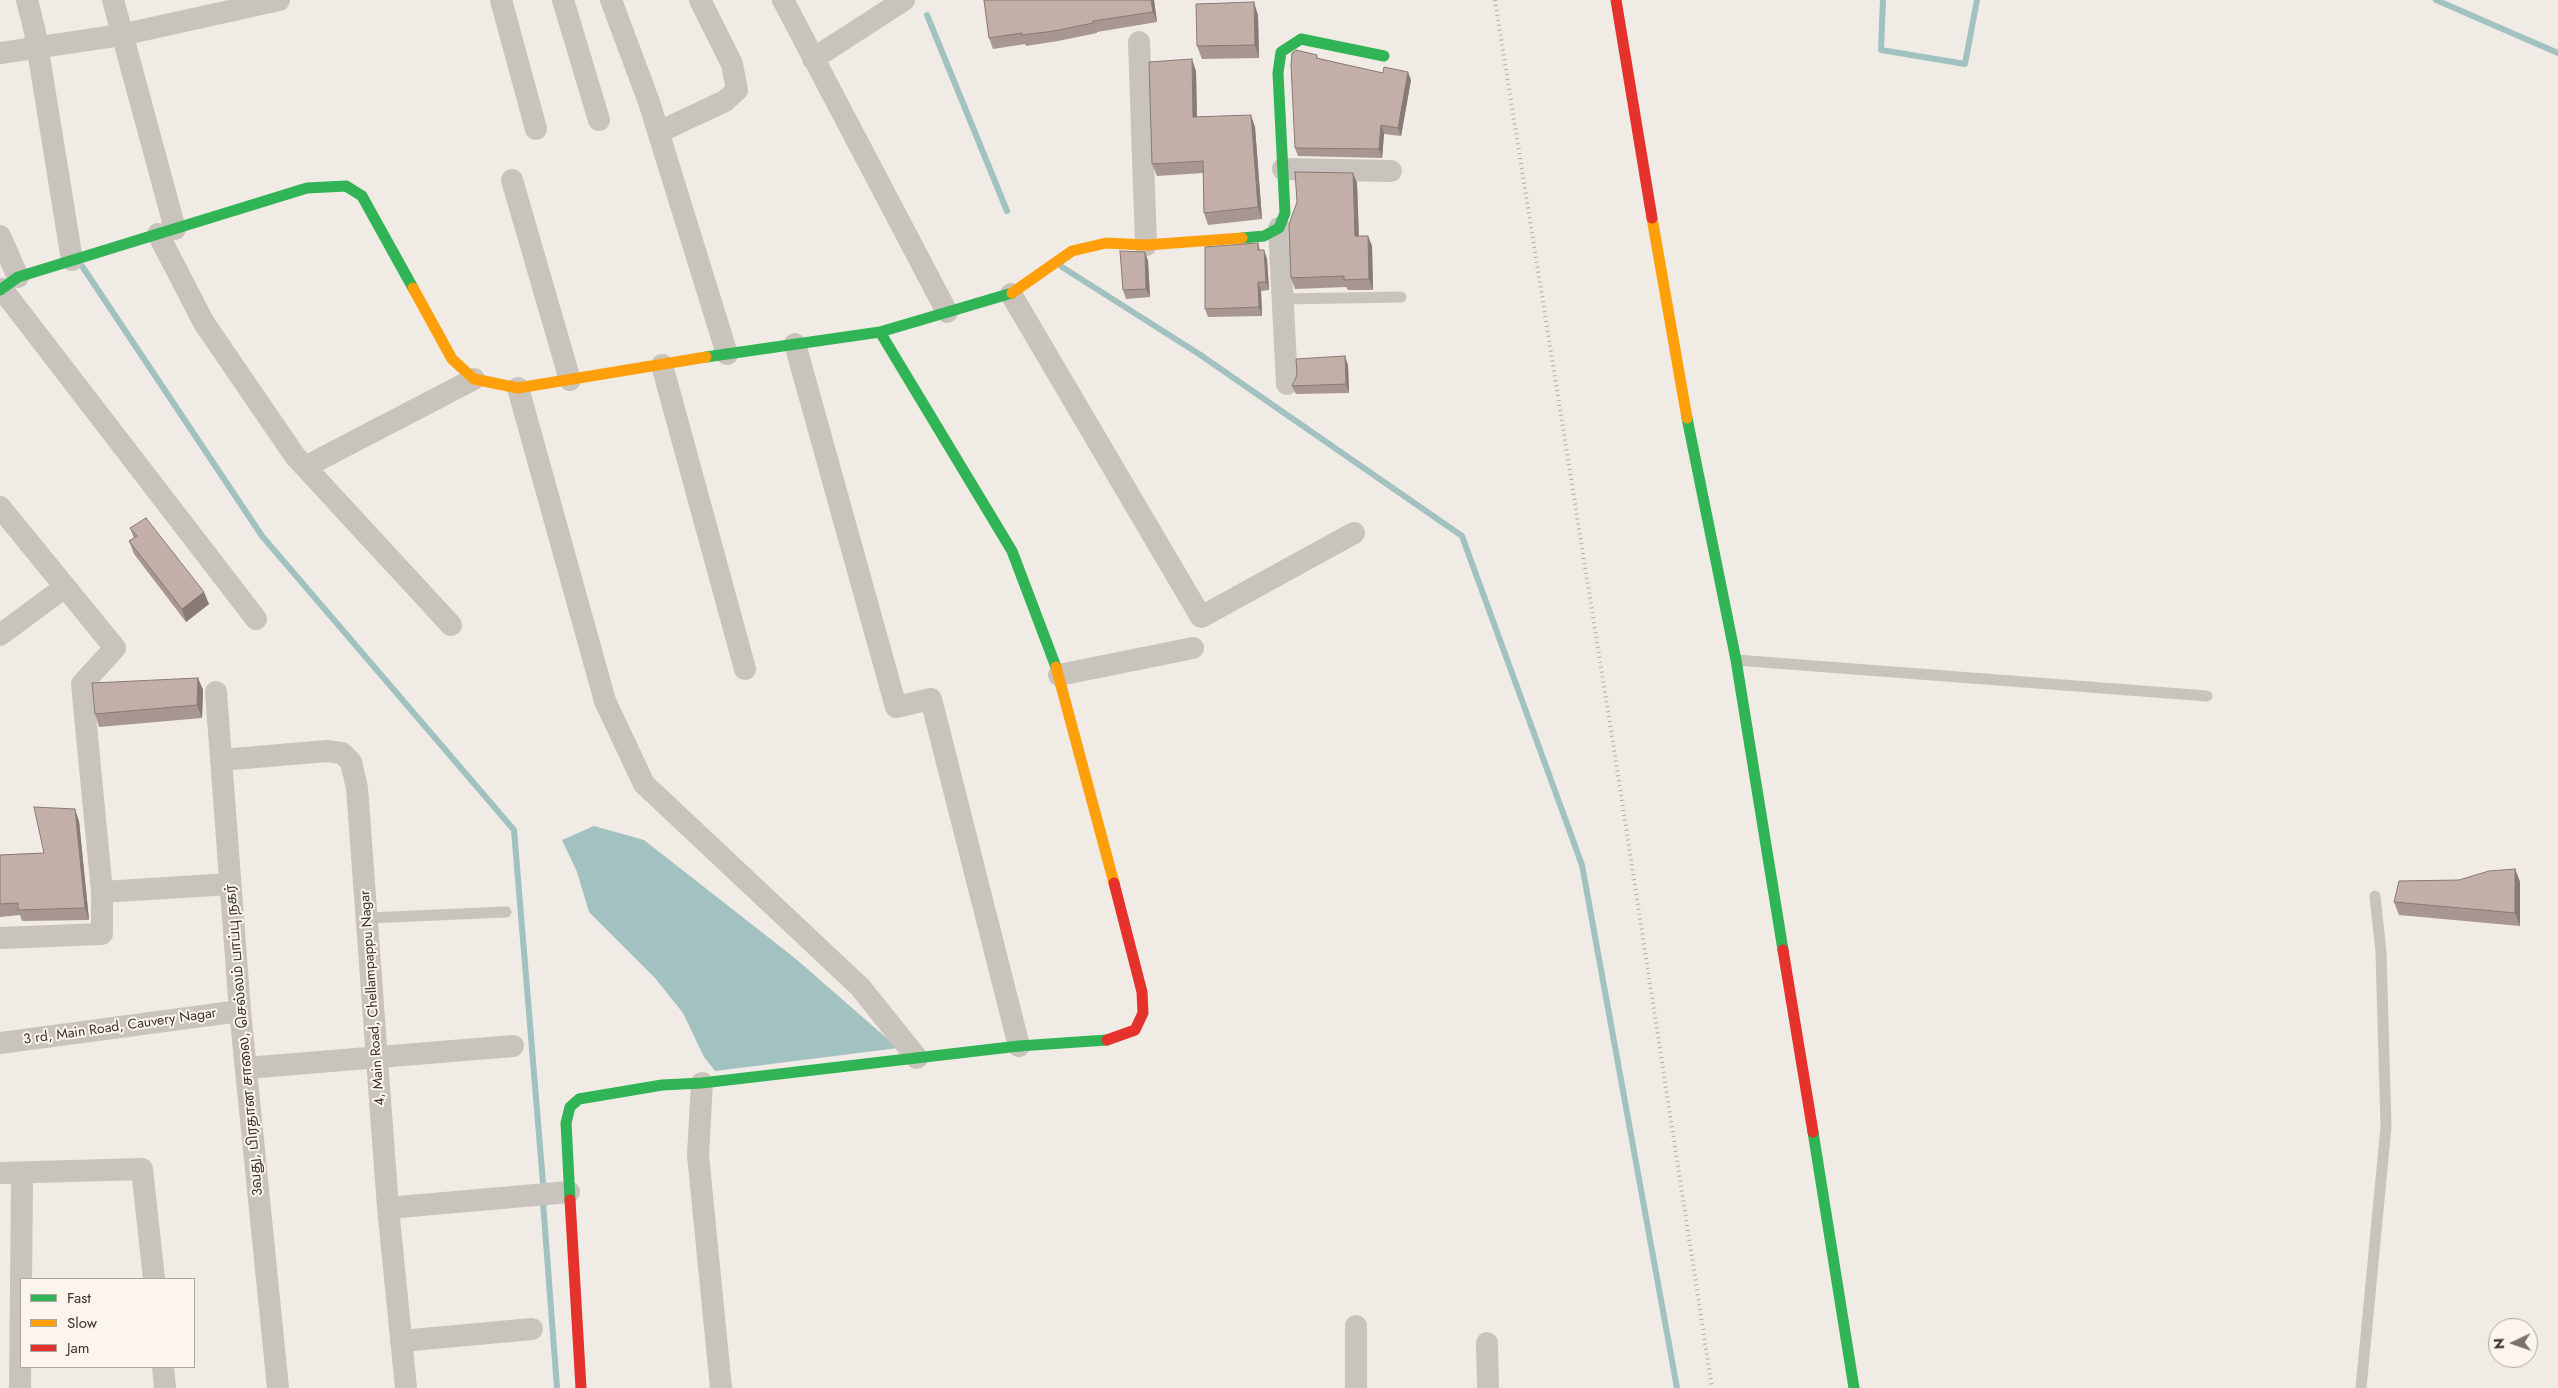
<!DOCTYPE html>
<html>
<head>
<meta charset="utf-8">
<style>
	body { margin:0 }
	#map { position:relative; width:2558px; height:1388px; overflow:hidden; background:#f0ebe5; font-family:Jost,sans-serif }
	canvas { display:block }
	.legend { position:absolute; left:20px; top:1278px; width:175px; height:90px; box-sizing:border-box; background:#fbf5ee; border:1px solid #aea6a0; margin:0; padding:6px 9px; list-style:none; font-size:15px; color:#3b302b }
	.legend li { display:flex; align-items:center; gap:10px; height:25px }
	.legend b { width:25px; border:1px solid #aea6a0 }
	.north { position:absolute; left:2488px; top:1318px; width:50px; height:50px; box-sizing:border-box; background:#fbf5ee; border:1px solid #aea6a0; border-radius:50%; rotate:267deg; font-size:14px; font-weight:700; line-height:20px; text-align:center; color:#3b302b }
	.north::after { content:''; display:block; margin:auto; width:18px; height:22px; background:#7a716c; clip-path:polygon(50% 0,100% 100%,50% 72%,0 100%) }
</style>
</head>
<body>
<div id="map">
<canvas width="2558" height="1388"></canvas>
<ul class="legend">
<li><b style="height:6px;background:#30b455"></b>Fast</li>
<li><b style="height:6px;background:#ff9f0a"></b>Slow</li>
<li><b style="height:6px;background:#e5322d"></b>Jam</li>
</ul>
<div class="north">N</div>
</div>
<script>
const ctx = document.querySelector('canvas').getContext('2d');
ctx.lineJoin = 'round';
function paint(path, color) { ctx.fillStyle = color; ctx.fill(path, 'evenodd'); }
const toPath = rows => new Path2D(rows.map(r => 'M' + r).join(''));
function strokePath(path, color, width, dash) { ctx.strokeStyle = color; ctx.lineWidth = width; ctx.lineCap = dash ? 'butt' : 'round'; ctx.setLineDash(dash || []); ctx.stroke(path); }
function drawText(font, color, halo, rows, align = 'center') {
  ctx.font = font + ' Jost,"Noto Sans Tamil",sans-serif'; ctx.lineWidth = 4; ctx.setLineDash([]); ctx.textBaseline = 'middle'; ctx.strokeStyle = halo; ctx.fillStyle = color; for (const [text, x, y, turn = 0] of rows) {
    ctx.save(); ctx.translate(x, y); ctx.rotate((+turn || 0) * Math.PI / 180); ctx.textAlign = isNaN(turn) ? turn : align; if (halo) ctx.strokeText(text, 0, 0); ctx.fillText(text, 0, 0); ctx.restore();
  }
}
const water = toPath([
	[594,826,644,840,796,959,898,1048,715,1071,704,1057,683,1013,655,978,589,912,577,872,562,840]
]);
const stream = toPath([
	[1883,0,1881,50,1965,64,1977,0],
	[2436,0,2558,53],
	[927,15,1007,211],
	[82,266,262,536,514,830,543,1183],
	[1062,267,1199,354,1462,536,1582,865,1677,1388],
	[543,1202,557,1388]
]);
const lane = toPath([
	[1283,299,1401,297],
	[1736,660,2207,696],
	[367,918,506,912],
	[2361,1388,2386,1127,2381,952,2375,896]
]);
const street = toPath([
	[27,0,35,32,72,260],
	[113,0,175,229],
	[501,0,536,129],
	[563,0,599,120],
	[611,0,649,102,727,354],
	[783,0,947,312],
	[1139,42,1146,245],
	[0,53,121,35,279,0],
	[813,59,904,0],
	[659,132,725,101,737,90,732,64,700,0],
	[1283,169,1391,171],
	[512,180,570,380],
	[1279,228,1287,384],
	[158,234,204,323,295,456,451,625],
	[0,236,18,277],
	[2,289,256,619],
	[1011,294,1201,617,1354,533],
	[795,344,896,707,931,699,1019,1046],
	[662,365,745,669],
	[518,388,605,701,644,784,860,987,917,1058],
	[305,467,474,379],
	[0,507,115,648,82,684,102,892,102,934,0,938],
	[0,635,65,587],
	[1059,675,1193,648],
	[216,692,240,1011,278,1388],
	[221,760,327,751,342,753,351,762,357,788,388,1208,406,1388],
	[102,892,230,884],
	[0,1043,240,1011],
	[246,1068,513,1046],
	[702,1083,698,1155,721,1388],
	[0,1173,142,1169,154,1279],
	[388,1208,569,1192],
	[1356,1326,1356,1388],
	[401,1341,532,1329],
	[1487,1343,1488,1388],
	[163,1367,165,1388],
	[20,1388,22,1184]
]);
const fast = toPath([
	[1242,238,1264,236,1279,228,1285,213,1278,73,1281,52,1301,39,1384,56],
	[0,290,18,277,307,188,346,186,362,196,413,288],
	[880,332,1012,551,1056,667],
	[706,357,880,332,1012,293],
	[1687,418,1736,660,1783,950],
	[1813,1132,1854,1388],
	[570,1200,566,1123,570,1107,579,1099,662,1085,702,1083,1019,1046,1107,1040]
]);
const slow = toPath([
	[1652,218,1687,418],
	[413,288,452,359,474,379,518,388,706,357],
	[1012,293,1072,251,1106,243,1146,245,1242,238],
	[1056,667,1114,883]
]);
const jam = toPath([
	[1616,0,1652,218],
	[1783,950,1813,1132],
	[1107,1040,1135,1030,1143,1013,1142,992,1114,883],
	[570,1200,581,1388]
]);
const rail = toPath([
	[1495,0,1614,749,1712,1388]
]);
const wall = toPath([
	[984,0,1154,0,1157,22,1097,32,1097,33,1058,41,1026,46,1025,44,993,49,989,38],
	[1258,15,1259,58,1202,59,1197,46],
	[1317,55,1318,58,1411,80,1401,136,1384,134,1382,158,1298,156,1295,148],
	[1196,71,1197,117,1255,127,1262,219,1208,225,1204,213,1203,173,1157,176,1152,164],
	[1353,173,1357,183,1359,236,1368,236,1372,246,1373,290,1348,290,1346,287,1295,289,1291,278],
	[1258,243,1260,250,1264,250,1267,259,1269,290,1261,291,1262,316,1208,317,1205,309],
	[1145,252,1148,261,1150,297,1126,299,1123,290],
	[1348,365,1349,393,1296,394,1292,386,1297,375],
	[130,528,209,604,186,622,134,554,129,541,134,538],
	[198,678,203,690,202,718,99,727,95,714],
	[79,821,89,920,22,921,20,915,0,917,0,855,44,853],
	[2515,869,2520,882,2520,926,2399,915,2394,902,2459,880]
]);
const shadedWall = toPath([
	[1151,0,1154,0,1157,22,1153,12],
	[1254,2,1258,15,1259,58,1255,45],
	[1192,59,1196,71,1197,129,1193,117],
	[1408,72,1411,80,1401,136,1398,128],
	[1251,115,1255,127,1262,219,1258,207],
	[1381,125,1384,134,1382,158,1379,149],
	[1353,173,1357,183,1359,247,1355,236],
	[1368,236,1372,246,1373,290,1369,279],
	[1264,250,1267,259,1269,290,1266,282],
	[1145,252,1148,261,1150,297,1146,289],
	[1258,282,1261,291,1262,316,1259,307],
	[1345,356,1348,365,1349,393,1346,384],
	[204,592,209,604,186,622,182,609],
	[198,678,203,690,202,718,197,705],
	[75,809,79,821,89,920,85,908],
	[2515,869,2520,882,2520,926,2515,913]
]);
const building = toPath([
	[984,0,1151,0,1153,12,1093,21,1093,23,1054,31,1022,35,1022,33,989,38,984,0],
	[1254,2,1255,45,1197,46,1196,4,1254,2],
	[1296,50,1317,55,1316,58,1383,73,1384,67,1408,72,1398,128,1381,125,1379,149,1295,148,1291,65,1292,53,1296,50],
	[1192,59,1193,117,1251,115,1258,207,1204,213,1203,161,1152,164,1149,62,1192,59],
	[1295,172,1353,173,1355,236,1368,236,1369,279,1344,280,1344,276,1291,278,1289,224,1297,202,1295,172],
	[1258,243,1258,250,1264,250,1266,282,1258,282,1259,307,1205,309,1205,247,1258,243],
	[1120,251,1145,252,1146,289,1123,290,1120,251],
	[1345,356,1346,384,1292,386,1297,375,1296,359,1345,356],
	[146,518,204,592,182,609,129,541,137,536,130,528,146,518],
	[198,678,197,705,95,714,92,683,198,678],
	[34,807,75,809,85,908,18,910,18,903,0,904,0,855,44,853,34,807],
	[2515,869,2515,913,2394,902,2399,881,2459,880,2489,871,2515,869]
]);
const streetNames = [
	["4, Main Road, Chellampappu Nagar",373,998,-94],
	["3 rd, Main Road, Cauvery Nagar",120,1027,-8],
	["3வது, பிரதான சாலை, செல்லம் பாப்பு நகர்",245,1040,-95]
];
paint(water, '#a1c2c1');
strokePath(stream, '#a1c2c1', 6);
strokePath(lane, '#c9c3be', 11);
strokePath(street, '#c9c3be', 22);
strokePath(fast, '#30b455', 11);
strokePath(slow, '#ff9f0a', 11);
strokePath(jam, '#e5322d', 11);
strokePath(rail, '#b1aca8', 4, [1, 4]);
paint(wall, '#a89690');
paint(shadedWall, '#887a75');
paint(building, '#c3afa7');
strokePath(building, '#887a75', 1);
drawText('14px', '#3b302b', '#fbf5ee', streetNames);
</script>
</body>
</html>
